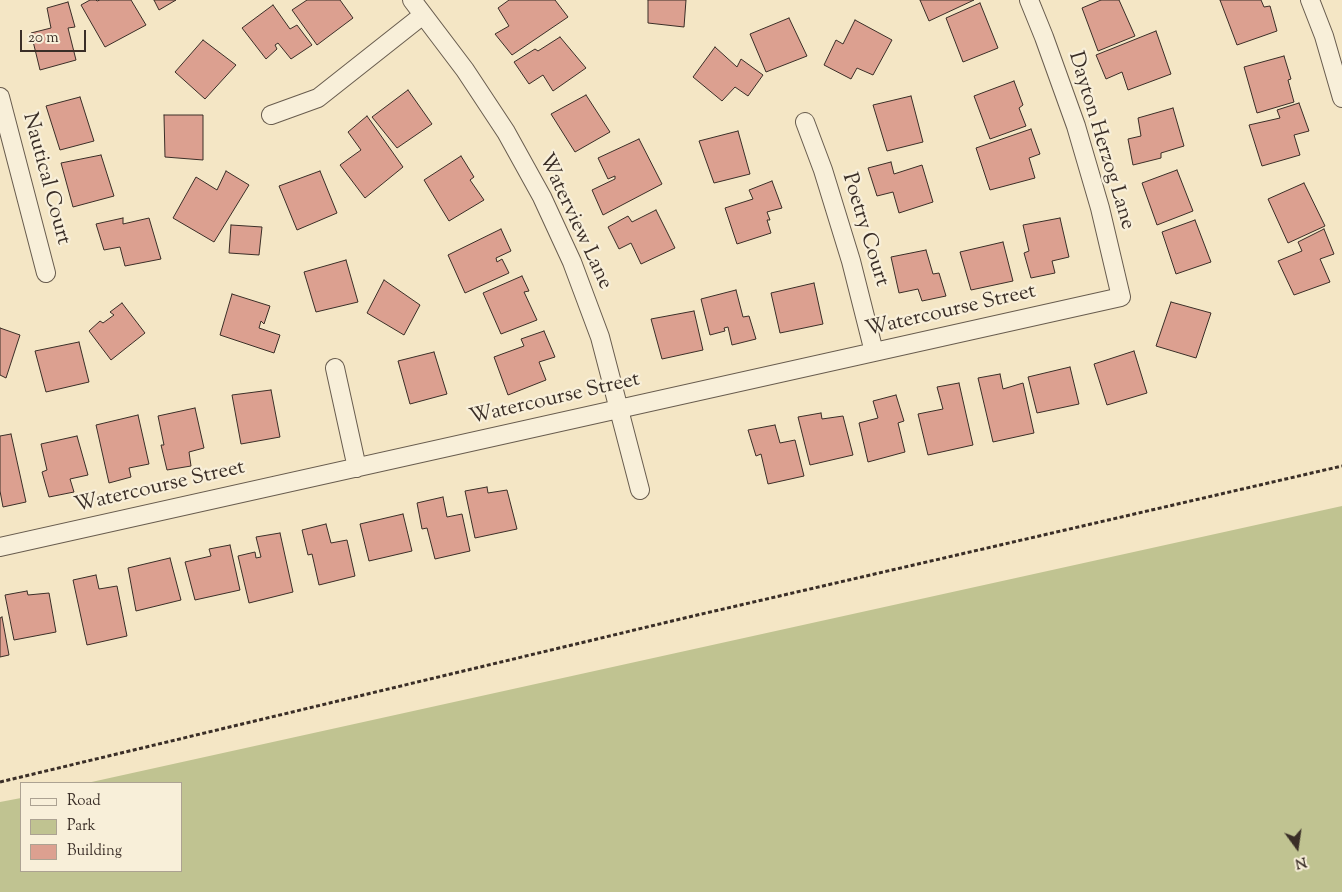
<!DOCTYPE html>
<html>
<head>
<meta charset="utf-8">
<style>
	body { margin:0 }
	#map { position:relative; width:1342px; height:892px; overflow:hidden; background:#f4e6c5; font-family:"Sorts Mill Goudy",serif }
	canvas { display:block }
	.legend { position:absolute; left:20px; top:782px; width:162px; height:90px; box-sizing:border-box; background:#f8efd9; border:1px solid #aca292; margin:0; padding:6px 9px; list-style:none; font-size:15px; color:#3a2e27 }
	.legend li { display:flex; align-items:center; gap:10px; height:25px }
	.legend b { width:25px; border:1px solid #aca292 }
	.north { position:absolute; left:1272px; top:822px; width:50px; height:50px; -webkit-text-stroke:4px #f8efd9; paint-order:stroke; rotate:166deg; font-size:14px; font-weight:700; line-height:20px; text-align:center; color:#3a2e27 }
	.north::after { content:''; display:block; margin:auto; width:18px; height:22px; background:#3a2e27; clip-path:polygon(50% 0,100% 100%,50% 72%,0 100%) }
	.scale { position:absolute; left:20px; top:30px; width:66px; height:22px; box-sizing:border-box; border:2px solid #3a2e27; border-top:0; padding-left:6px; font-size:15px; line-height:18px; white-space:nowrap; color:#3a2e27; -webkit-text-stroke:4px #f8efd9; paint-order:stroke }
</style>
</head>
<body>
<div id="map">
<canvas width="1342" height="892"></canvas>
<ul class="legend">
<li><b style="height:6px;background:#f8efd9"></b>Road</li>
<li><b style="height:14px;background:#c0c391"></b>Park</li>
<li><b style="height:14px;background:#dca090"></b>Building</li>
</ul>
<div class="north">N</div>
<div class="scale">20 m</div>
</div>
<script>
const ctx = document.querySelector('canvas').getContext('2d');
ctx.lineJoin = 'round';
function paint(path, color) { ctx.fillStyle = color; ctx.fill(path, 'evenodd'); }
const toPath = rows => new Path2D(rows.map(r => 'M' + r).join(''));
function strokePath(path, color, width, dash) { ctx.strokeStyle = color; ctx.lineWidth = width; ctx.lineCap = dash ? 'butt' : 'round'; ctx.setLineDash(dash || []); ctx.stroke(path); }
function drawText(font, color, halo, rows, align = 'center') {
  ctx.font = font + ' "Sorts Mill Goudy",serif'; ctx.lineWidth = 4.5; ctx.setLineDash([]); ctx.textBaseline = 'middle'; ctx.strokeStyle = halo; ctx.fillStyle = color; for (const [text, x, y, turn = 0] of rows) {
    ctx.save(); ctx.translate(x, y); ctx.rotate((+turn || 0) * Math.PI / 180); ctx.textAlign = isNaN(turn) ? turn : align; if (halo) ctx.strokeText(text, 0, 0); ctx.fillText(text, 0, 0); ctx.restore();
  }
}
const green = toPath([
	[1342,506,1342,892,0,892,0,802,21,798,21,871,181,871,181,783,87,783]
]);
const building = toPath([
	[90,0,96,0,97,1,100,0,131,0,146,25,105,47,81,5,90,0],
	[154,0,176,0,159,10,154,0],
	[307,0,340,0,353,18,317,45,292,10,307,0],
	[509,0,555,0,568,17,512,55,495,34,509,26,498,8,509,0],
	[648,0,686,0,684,27,648,23,648,0],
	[920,0,974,0,929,21,920,0],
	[1101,0,1119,0,1135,36,1098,51,1082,8,1101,0],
	[1220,0,1261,0,1264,7,1270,6,1277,31,1237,45,1220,0],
	[68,2,75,27,68,28,76,60,40,70,31,33,51,28,47,8,68,2],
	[980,3,998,48,963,62,946,18,980,3],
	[273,5,290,29,297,25,312,45,291,59,278,43,275,45,277,49,266,59,242,28,273,5],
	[789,18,807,56,766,72,750,34,789,18],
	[855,20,892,40,873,75,857,68,851,79,824,65,836,40,843,44,855,20],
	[1156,31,1171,74,1128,90,1122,72,1106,79,1096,55,1156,31],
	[560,37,586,68,553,91,543,75,529,84,514,62,535,49,538,51,560,37],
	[203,40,236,65,205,99,175,72,203,40],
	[715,47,737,67,741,59,763,75,748,96,735,87,722,101,693,77,715,47],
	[1284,56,1291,79,1288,80,1294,102,1257,113,1244,67,1284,56],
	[1014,81,1023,105,1019,108,1026,126,990,139,974,96,1014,81],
	[408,90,432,124,397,148,372,117,408,90],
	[586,95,610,132,575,152,551,114,586,95],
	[911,96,923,142,887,151,873,105,911,96],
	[80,97,94,141,60,150,46,106,80,97],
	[1299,103,1309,131,1294,135,1300,155,1262,166,1249,125,1280,118,1277,110,1299,103],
	[1173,108,1184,146,1161,153,1161,158,1133,165,1128,139,1141,136,1138,118,1173,108],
	[164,115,203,115,203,160,165,157,164,115],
	[367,116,403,167,365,198,340,165,361,150,348,132,367,116],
	[1031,129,1040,154,1029,158,1035,178,990,190,976,148,1031,129],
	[738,131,750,174,714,183,699,141,738,131],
	[639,139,662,184,603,215,592,190,615,179,615,176,608,179,598,158,639,139],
	[101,155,114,196,73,207,61,163,101,155],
	[461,156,474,177,470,180,484,200,449,221,424,180,461,156],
	[891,162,894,174,922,165,933,202,899,213,893,192,877,196,868,168,891,162],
	[1177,170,1193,211,1157,225,1142,183,1177,170],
	[226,171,249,185,214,242,173,218,196,177,217,190,226,171],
	[320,171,337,213,297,230,279,186,320,171],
	[772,181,782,208,767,212,770,220,767,220,771,233,737,244,725,208,753,199,749,190,772,181],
	[1304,183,1325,226,1288,243,1268,199,1304,183],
	[656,210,675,248,641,264,631,243,619,249,608,227,628,216,632,222,656,210],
	[123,218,123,224,149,218,161,259,125,266,120,247,104,250,96,224,123,218],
	[1060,218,1069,257,1052,261,1055,273,1031,278,1024,253,1029,251,1023,225,1060,218],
	[1195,220,1211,262,1176,274,1162,232,1195,220],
	[231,225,262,227,259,255,229,253,231,225],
	[501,229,511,251,496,258,497,262,502,259,509,273,465,293,448,255,501,229],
	[1324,229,1334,254,1320,259,1330,282,1294,295,1278,261,1302,251,1298,242,1324,229],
	[1003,242,1013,281,971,290,960,252,1003,242],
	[926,250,933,274,939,273,946,296,922,301,918,289,899,293,891,257,926,250],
	[346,260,358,302,316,312,304,272,346,260],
	[522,276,529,291,524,292,537,320,501,334,483,293,522,276],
	[384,280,420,305,404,335,367,313,384,280],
	[814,283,823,324,780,333,771,293,814,283],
	[736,290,743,317,749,316,756,339,732,345,728,327,724,328,725,331,710,335,701,299,736,290],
	[232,294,270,306,264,324,261,321,259,328,280,335,274,353,220,335,232,294],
	[1171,302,1211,313,1196,358,1156,346,1171,302],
	[122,303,145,333,111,360,89,331,100,321,103,323,114,315,110,312,122,303],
	[694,311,703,350,662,359,651,319,694,311],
	[0,328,20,335,6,378,0,375,0,328],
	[544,331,555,357,539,362,546,380,508,395,494,357,524,346,521,339,544,331],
	[79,342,89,382,46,392,35,351,79,342],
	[1134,351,1147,393,1107,405,1094,364,1134,351],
	[434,352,447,394,410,404,398,361,434,352],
	[1070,367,1079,404,1037,413,1028,377,1070,367],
	[1000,374,1003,389,1023,383,1034,433,993,442,978,378,1000,374],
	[959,383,973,445,928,455,918,414,943,409,937,387,959,383],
	[271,390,280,437,241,444,232,395,271,390],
	[896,395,904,421,898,423,905,452,868,462,859,423,878,418,873,401,896,395],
	[195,408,204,448,189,452,191,466,167,470,161,445,164,445,158,416,195,408],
	[821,413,822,419,843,416,853,455,810,465,798,417,821,413],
	[138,415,149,464,129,468,131,477,109,483,96,425,138,415],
	[775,425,780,443,795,440,804,476,768,484,761,454,756,456,748,430,775,425],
	[11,434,26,502,3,507,0,491,0,436,11,434],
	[77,436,88,475,70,479,74,492,49,497,42,472,47,470,41,444,77,436],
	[487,487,488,493,507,490,517,529,475,538,465,491,487,487],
	[443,497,447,517,462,514,470,551,435,559,427,528,422,529,417,503,443,497],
	[403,514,412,551,369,561,360,524,403,514],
	[326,524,331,543,347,540,355,576,319,585,312,554,308,555,302,530,326,524],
	[280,533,293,592,249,603,238,556,255,552,256,558,261,557,256,537,280,533],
	[230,545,240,590,195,600,185,562,211,556,209,549,230,545],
	[170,558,181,600,136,611,128,568,170,558],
	[96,575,99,589,117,586,127,636,87,645,73,580,96,575],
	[27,591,28,595,49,593,56,632,14,640,5,595,27,591],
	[2,617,9,655,0,657,0,618,2,617]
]);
const path = toPath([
	[0,782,693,616,1342,466]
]);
const minor = toPath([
	[412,0,465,70,506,132,542,197,572,262,600,337,640,490],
	[1310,0,1324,36,1342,98],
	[0,97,46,273],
	[271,115,318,98,423,15],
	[805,122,823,170,851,261,874,352],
	[335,368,357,468],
	[0,547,1121,297,1100,208,1076,126,1044,37,1029,0]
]);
const streetNames = [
	["Dayton Herzog Lane",1100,141,73],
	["Nautical Court",45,179,75],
	["Waterview Lane",574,222,65],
	["Poetry Court",864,230,73],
	["Watercourse Street",951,312,-13],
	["Watercourse Street",555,400,-13],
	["Watercourse Street",160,488,-13]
];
paint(green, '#c0c391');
paint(building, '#dca090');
strokePath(building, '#3a2e27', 1);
strokePath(minor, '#685c4e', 20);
strokePath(path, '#3a2e27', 3, [4, 2.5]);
strokePath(minor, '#f8efd9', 18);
drawText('21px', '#3a2e27', '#f8efd9', streetNames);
</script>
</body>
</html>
